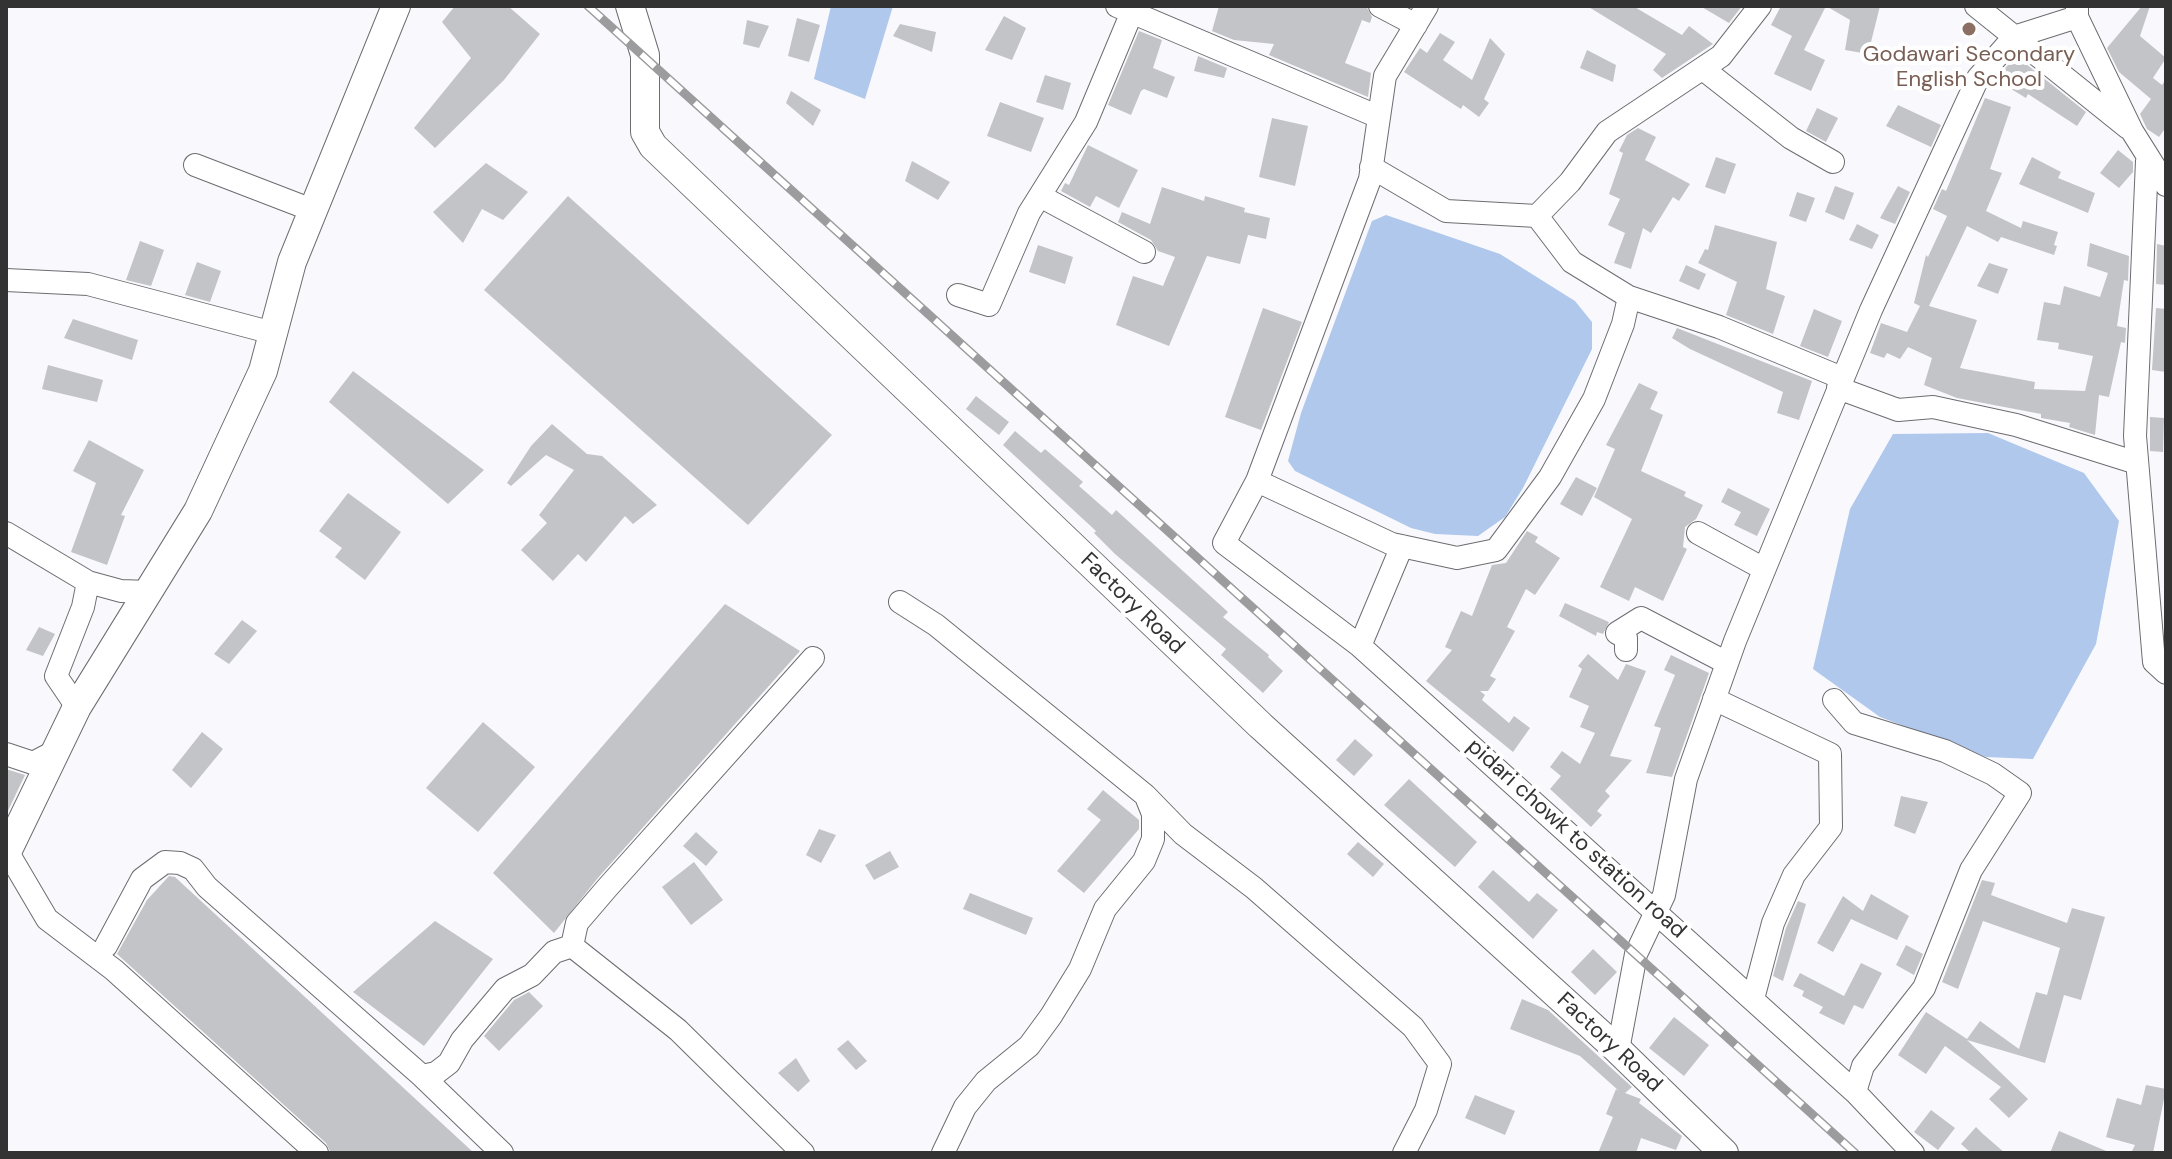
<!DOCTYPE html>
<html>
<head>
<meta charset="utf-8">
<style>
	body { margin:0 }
	#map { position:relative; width:2172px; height:1159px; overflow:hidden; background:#f9f9fd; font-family:"DM Sans",sans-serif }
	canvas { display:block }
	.frame { position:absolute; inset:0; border:8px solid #333334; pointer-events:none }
</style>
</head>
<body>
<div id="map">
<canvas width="2172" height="1159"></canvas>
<div class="frame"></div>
</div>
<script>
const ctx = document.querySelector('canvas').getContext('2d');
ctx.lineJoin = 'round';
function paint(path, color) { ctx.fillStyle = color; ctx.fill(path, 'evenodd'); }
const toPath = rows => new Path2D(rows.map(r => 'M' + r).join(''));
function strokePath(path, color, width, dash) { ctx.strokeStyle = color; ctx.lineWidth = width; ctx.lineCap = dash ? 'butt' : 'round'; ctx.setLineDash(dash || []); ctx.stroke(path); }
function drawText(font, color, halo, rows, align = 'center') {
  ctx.font = font + ' "DM Sans",sans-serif'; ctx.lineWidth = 8; ctx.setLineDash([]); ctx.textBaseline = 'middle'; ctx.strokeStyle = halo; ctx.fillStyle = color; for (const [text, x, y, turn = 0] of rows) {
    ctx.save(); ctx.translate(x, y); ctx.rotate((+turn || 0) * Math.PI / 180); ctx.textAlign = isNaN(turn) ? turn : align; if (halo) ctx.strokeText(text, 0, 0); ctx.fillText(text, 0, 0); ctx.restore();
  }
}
const water = toPath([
	[831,6,893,6,865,99,814,79],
	[1386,215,1500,254,1575,301,1592,322,1592,349,1523,488,1505,517,1478,536,1435,534,1411,528,1295,471,1288,461,1301,413,1372,221],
	[1988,433,2084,473,2119,521,2096,644,2033,759,1986,757,1880,717,1813,669,1850,509,1893,434]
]);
const building = toPath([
	[455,6,508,6,540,34,504,80,435,148,414,128,471,58,442,22],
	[1219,6,1366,6,1372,17,1370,23,1362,20,1345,63,1371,73,1368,97,1269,55,1274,44,1234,40,1212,31],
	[1587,6,1633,6,1682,35,1689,26,1713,44,1662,78,1653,70,1666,54],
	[1700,6,1742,6,1729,23],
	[1781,6,1880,6,1868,54,1845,50,1850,20,1826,6,1804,50,1825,60,1811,91,1774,74,1792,36,1771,25],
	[2142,6,2150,6,2140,36,2166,58,2153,78,2162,85,2166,79,2166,127,2159,137,2147,129,2140,114,2151,99,2119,72,2107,48],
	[1004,16,1026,28,1012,60,985,50],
	[797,18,820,25,809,62,788,56],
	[747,20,769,26,759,48,743,44],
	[900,24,936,32,932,52,893,36],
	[1139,31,1162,40,1153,68,1175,77,1167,98,1144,89,1141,91,1131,115,1108,105],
	[1440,33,1455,42,1443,60,1472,80,1490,38,1505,54,1484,99,1489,103,1479,117,1463,105,1461,109,1404,72,1420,48,1427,53],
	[1587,50,1616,65,1613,82,1580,68],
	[1198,56,1227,68,1224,78,1194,71],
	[2016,56,2086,112,2077,126,2028,94,2026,98,2011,89,2015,82,2001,73],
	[1045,75,1071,83,1063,110,1036,102],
	[791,91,821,110,813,126,786,103],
	[1985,98,2011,107,1990,169,2002,173,1986,211,2021,228,2023,221,2058,232,2054,245,2057,246,2054,255,2001,237,1998,242,1967,226,1929,306,1977,320,1960,368,2035,382,2034,389,2085,391,2093,356,2058,349,2059,343,2037,340,2044,302,2060,305,2064,286,2100,297,2108,273,2087,266,2090,243,2129,256,2128,281,2124,280,2117,326,2126,328,2125,343,2121,342,2109,397,2099,395,2095,435,2069,427,2070,423,2041,418,2041,414,1957,398,1924,385,1932,358,1908,347,1900,359,1887,353,1884,358,1870,353,1881,323,1907,332,1920,306,1914,303,1926,255,1928,257,1947,216,1933,209,1942,189,1946,191],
	[1000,102,1044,118,1031,152,987,136],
	[1898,105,1941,125,1931,147,1886,126],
	[1817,108,1838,118,1826,142,1806,131],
	[1272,118,1308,126,1295,186,1259,177],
	[1638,128,1656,137,1645,160,1690,184,1679,201,1673,197,1651,233,1643,228,1631,269,1614,263,1625,233,1608,225,1620,199,1609,194,1623,153,1619,151,1627,135],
	[1088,145,1138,170,1119,208,1096,196,1090,207,1061,191,1065,183,1069,185],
	[2118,150,2133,162,2133,172,2119,188,2100,173],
	[1716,157,1736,164,1725,194,1705,187],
	[2032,157,2061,172,2058,178,2095,193,2088,213,2019,184],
	[912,161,950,182,938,200,905,181],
	[486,163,528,192,503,220,482,209,463,243,433,212],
	[1835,186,1854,193,1844,220,1825,212],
	[1898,186,1910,192,1895,224,1880,218],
	[1162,187,1204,201,1205,196,1245,208,1244,212,1270,218,1266,239,1248,235,1240,264,1207,256,1169,346,1116,325,1133,276,1163,286,1175,257,1158,251,1151,240,1118,222,1122,212,1150,224],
	[1797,192,1815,198,1806,222,1789,216],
	[568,196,832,435,748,525,484,290],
	[1857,224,1879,235,1872,249,1849,240],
	[1715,225,1777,242,1766,289,1785,296,1773,334,1726,315,1737,282,1698,263,1705,249,1708,250],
	[140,241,164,250,151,286,126,280],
	[2157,244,2166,246,2166,285,2156,284],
	[1038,245,1073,257,1065,284,1029,272],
	[197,262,221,271,210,302,185,295],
	[1989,263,2008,269,1998,294,1977,286],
	[1686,265,1706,274,1699,290,1679,281],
	[1263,308,1302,322,1261,430,1225,417],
	[2156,308,2166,309,2166,372,2152,370],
	[1814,309,1842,321,1828,357,1800,346],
	[73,319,138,340,132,360,64,338],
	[1677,328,1812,381,1799,420,1777,413,1783,392,1690,349,1672,338],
	[48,365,103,380,97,402,42,389],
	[353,371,484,470,448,504,329,402],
	[1639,383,1658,392,1650,409,1663,415,1641,471,1686,492,1684,496,1703,505,1696,519,1685,527,1683,547,1687,549,1663,601,1635,587,1629,601,1600,587,1632,519,1594,497,1615,449,1606,445],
	[976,396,1009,422,999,435,966,409],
	[2150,417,2164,418,2163,452,2150,451],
	[552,424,587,454,602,456,657,505,633,524,625,516,586,562,578,554,553,581,521,550,547,523,539,515,574,470,546,455,511,486,507,483,531,446],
	[1015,431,1041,453,1045,449,1083,482,1079,486,1112,515,1116,510,1228,612,1223,617,1269,655,1268,657,1283,671,1263,693,1221,655,1226,649,1115,554,1094,533,1096,531,1003,445],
	[89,440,144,470,121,515,125,516,107,565,71,552,96,483,73,471],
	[1576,477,1597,488,1582,516,1560,504],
	[1728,488,1770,509,1757,536,1734,525,1741,512,1721,502],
	[348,493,401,532,365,580,335,557,342,548,319,531],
	[1527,531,1538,537,1535,542,1560,558,1535,595,1526,589,1507,627,1515,631,1490,676,1496,679,1488,691,1480,691,1485,695,1482,700,1509,723,1514,716,1530,728,1513,752,1426,681,1452,650,1445,647,1461,611,1472,616,1492,565,1506,563],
	[1565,603,1609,622,1603,634,1597,632,1596,636,1559,616],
	[725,604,800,651,597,879,554,933,493,873],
	[242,620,257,631,229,664,214,654],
	[39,627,55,634,43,656,26,650],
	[1588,654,1618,680,1626,664,1646,671,1610,756,1632,760,1605,791,1610,796,1597,811,1602,815,1591,827,1550,789,1561,776,1550,767,1562,751,1580,764,1595,733,1580,727,1589,706,1569,697,1582,669,1578,666],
	[1671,655,1709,673,1672,777,1646,773,1661,728,1654,726,1675,675,1664,670],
	[483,722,535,767,478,832,426,788],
	[202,732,223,749,191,788,172,770],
	[1355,739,1373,755,1354,776,1336,760],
	[6,769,25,775,6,815],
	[1409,779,1477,842,1455,867,1384,805],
	[1103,790,1139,820,1139,829,1084,893,1057,871,1101,820,1087,809],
	[1901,796,1928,802,1915,834,1894,826],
	[819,829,836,835,821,863,806,855],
	[696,832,718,852,706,866,683,846],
	[1358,842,1384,864,1373,877,1347,854],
	[890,851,899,867,874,880,865,865],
	[694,862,723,900,691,925,662,887],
	[1493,870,1529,902,1537,893,1558,910,1533,939,1478,887],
	[169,876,175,877,474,1153,331,1153,326,1143,117,954,147,900],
	[1982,880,1995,883,1991,895,2067,923,2072,908,2105,917,2081,1000,2064,995,2045,1063,1967,1040,2028,1099,2009,1118,1989,1099,2001,1087,1945,1046,1926,1074,1898,1055,1926,1012,1967,1039,1980,1021,2019,1049,2036,992,2047,995,2060,948,1983,921,1958,989,1942,982],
	[970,893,1033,918,1026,935,963,909],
	[1871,894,1909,916,1897,940,1851,919,1833,952,1817,943,1843,896,1863,911],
	[1798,901,1806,904,1783,981,1773,976,1786,928],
	[435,921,493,959,424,1046,353,992],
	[1906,945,1923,954,1914,975,1896,965],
	[1593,949,1617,972,1595,995,1571,972],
	[1861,963,1882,973,1863,1009,1854,1005,1844,1025,1819,1013,1823,1007,1802,996,1804,991,1793,986,1800,973,1844,996],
	[529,992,543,1006,499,1051,484,1036,514,1000],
	[1522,999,1548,1010,1632,1087,1625,1093,1641,1099,1639,1103,1682,1136,1676,1150,1641,1138,1636,1153,1598,1153,1613,1117,1606,1114,1616,1089,1619,1091,1580,1056,1510,1029],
	[1674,1017,1709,1045,1684,1076,1649,1048],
	[848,1040,867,1061,856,1070,837,1049],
	[796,1058,810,1081,798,1092,778,1073],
	[2146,1085,2166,1089,2153,1153,2131,1153,2135,1145,2106,1137,2117,1098,2141,1105],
	[1475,1095,1515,1111,1505,1135,1465,1118],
	[1931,1110,1955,1128,1938,1150,1914,1132],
	[1976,1127,1983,1134,2005,1153,1971,1153,1961,1144],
	[2059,1131,2111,1153,2050,1153]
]);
const minor = toPath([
	[1117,6,1379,117],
	[1380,6,1416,25],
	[1427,6,1385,76,1370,179,1257,481,1224,543,1360,646,1855,1092,1913,1153],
	[1760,6,1721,56,1607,132,1570,182,1537,216,1572,262,1629,297,1719,327,1842,378],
	[1976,6,2128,128],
	[2077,6,2077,17,2132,131,2166,185],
	[1703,69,1791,138,1833,162],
	[2147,161,2135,436,2154,662,2166,673],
	[195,165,312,210],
	[1371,167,1446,211,1537,216],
	[1040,196,1144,252],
	[6,280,88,284,273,333],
	[958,295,989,305,1029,213,1086,122,1132,12],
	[1838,388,1898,410,1933,407,2016,425,2137,463],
	[1257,481,1392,544,1457,558,1496,550,1550,477,1594,399,1623,324,1629,297],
	[6,533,88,582,121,591,148,592],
	[1698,533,1764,569],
	[900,602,936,625,1145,795,1183,834,1254,888,1413,1027,1440,1064,1426,1110,1404,1153],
	[1360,646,1402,546],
	[1626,650,1626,638,1617,633,1641,618,1727,663],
	[1714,699,1830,754,1831,827,1794,875,1773,923,1753,999],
	[1834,700,1854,723,1945,751,1993,774,2020,793,1971,870,1924,988,1863,1066,1855,1092],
	[77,707,56,676,83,607,88,582],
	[6,754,33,763,56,751],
	[7,851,47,919,114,970,317,1153],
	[106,946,142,879,165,862,180,863,193,869,207,887,422,1076,436,1073,449,1063,462,1040,505,989,532,975,554,952,572,946],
	[1618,1050,1636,954,1664,895,1686,779,1735,641,1871,310,1978,78,2014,37,2077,17],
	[422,1076,502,1153],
	[803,1153,678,1030,572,946,577,923,607,888,813,658],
	[943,1153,965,1107,986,1081,1029,1046,1051,1016,1080,969,1105,909,1144,861,1153,839,1153,814,1147,799]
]);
const major = toPath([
	[630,6,645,55,645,132,653,146,1261,726,1618,1050,1724,1153],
	[6,854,77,707,198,511,263,371,292,262,396,6]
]);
const rail = toPath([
	[588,6,1855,1153]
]);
const markers = [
	[1969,29,8,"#8d6e63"]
];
const educationNames = [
	["Godawari Secondary",1969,55],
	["English School",1969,80]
];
const streetNames = [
	["Factory Road",1132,604,44],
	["pidari chowk to station road",1576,839,42],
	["Factory Road",1609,1043,43]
];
paint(water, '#afc8ec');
paint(building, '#c3c4c7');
strokePath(minor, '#6d6d71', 24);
strokePath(major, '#6d6d71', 30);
strokePath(minor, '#fff', 22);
strokePath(major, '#fff', 28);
strokePath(rail, '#9c9c9f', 9);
strokePath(rail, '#fff', 6, [18]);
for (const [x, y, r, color] of markers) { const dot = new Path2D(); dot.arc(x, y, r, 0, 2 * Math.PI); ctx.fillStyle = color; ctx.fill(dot); strokePath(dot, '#fff', 3); }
drawText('22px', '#785e54', '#fff', educationNames);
drawText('22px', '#333334', '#fff', streetNames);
</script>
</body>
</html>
